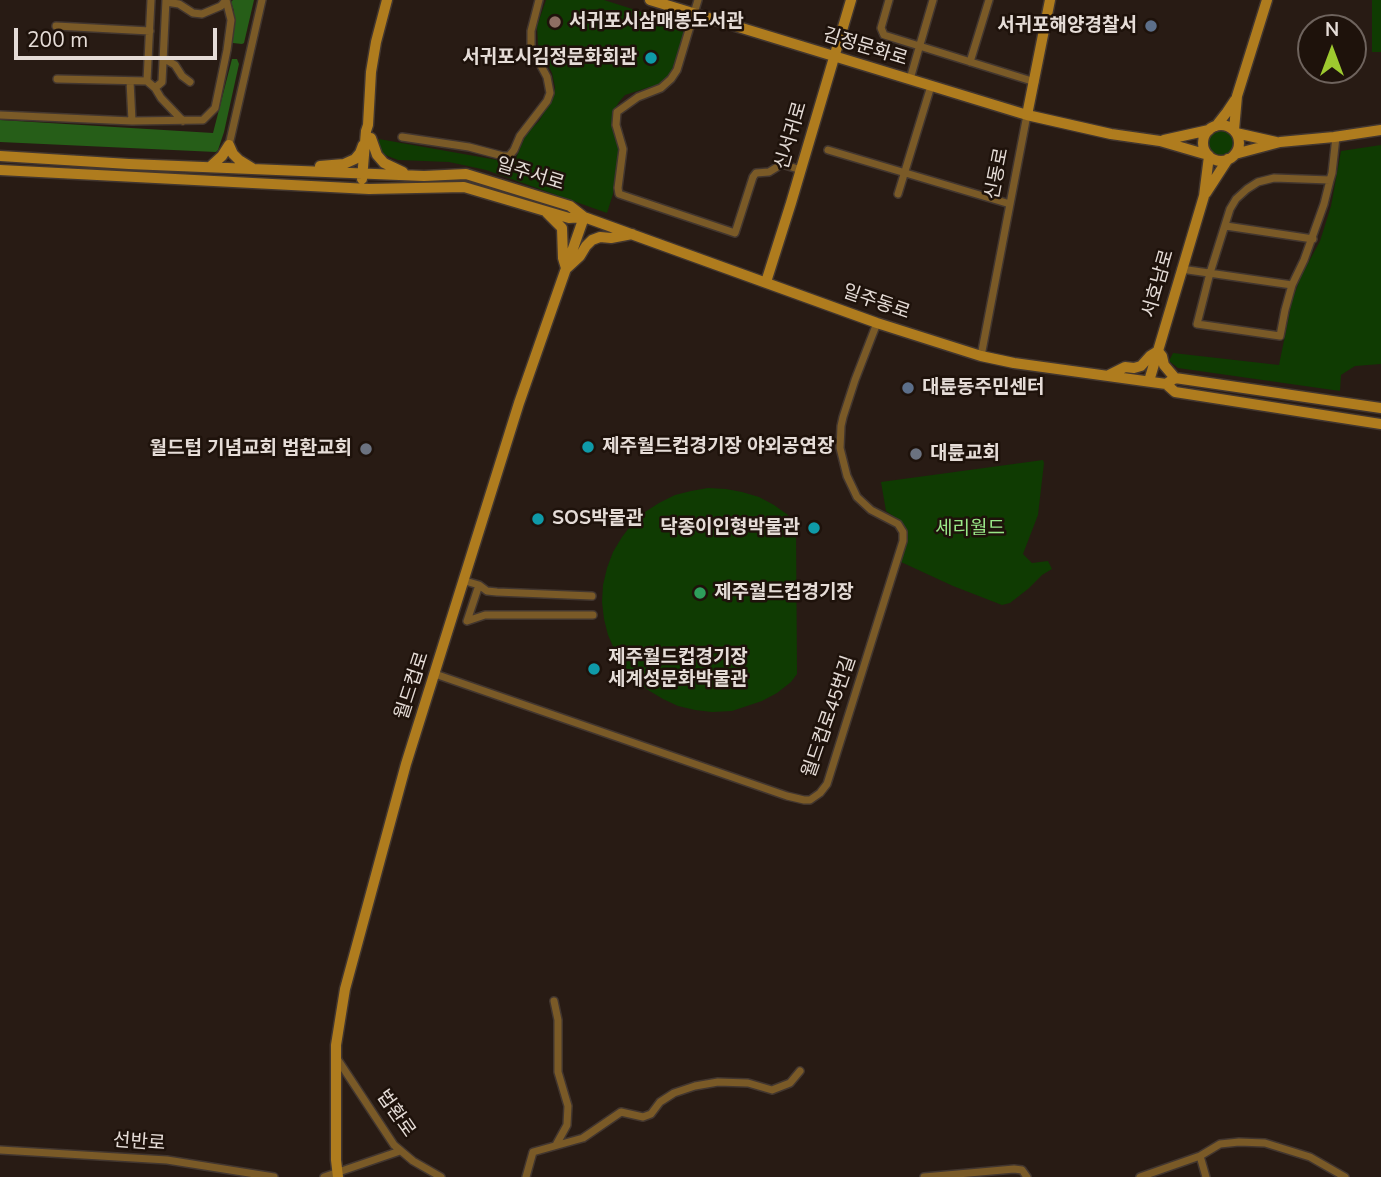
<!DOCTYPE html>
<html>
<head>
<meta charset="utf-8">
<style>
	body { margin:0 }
	#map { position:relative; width:1381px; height:1177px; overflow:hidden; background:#281b14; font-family:"Nunito Sans",sans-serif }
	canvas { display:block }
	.north { position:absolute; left:1297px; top:14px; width:70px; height:70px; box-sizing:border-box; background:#1e120b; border:2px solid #6e635d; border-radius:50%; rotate:0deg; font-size:19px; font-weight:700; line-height:28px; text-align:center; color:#e5dcd7 }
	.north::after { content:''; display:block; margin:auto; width:24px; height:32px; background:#9eca2f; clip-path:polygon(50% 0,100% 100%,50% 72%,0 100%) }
	.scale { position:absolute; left:14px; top:28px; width:203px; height:32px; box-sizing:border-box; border:4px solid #e5dcd7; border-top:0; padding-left:9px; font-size:21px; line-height:24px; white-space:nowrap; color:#e5dcd7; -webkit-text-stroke:5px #1e120b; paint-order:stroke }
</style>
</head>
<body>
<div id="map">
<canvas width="1381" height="1177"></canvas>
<div class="north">N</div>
<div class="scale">200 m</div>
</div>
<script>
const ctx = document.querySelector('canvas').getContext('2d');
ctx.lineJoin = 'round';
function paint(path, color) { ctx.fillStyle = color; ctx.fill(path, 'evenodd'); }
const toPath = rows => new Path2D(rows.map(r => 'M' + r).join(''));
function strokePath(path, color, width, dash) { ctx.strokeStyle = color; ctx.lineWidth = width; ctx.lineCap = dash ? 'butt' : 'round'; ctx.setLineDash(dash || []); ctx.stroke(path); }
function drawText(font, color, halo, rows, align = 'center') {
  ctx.font = font + ' "Nunito Sans","Noto Sans KR",sans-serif'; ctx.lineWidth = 5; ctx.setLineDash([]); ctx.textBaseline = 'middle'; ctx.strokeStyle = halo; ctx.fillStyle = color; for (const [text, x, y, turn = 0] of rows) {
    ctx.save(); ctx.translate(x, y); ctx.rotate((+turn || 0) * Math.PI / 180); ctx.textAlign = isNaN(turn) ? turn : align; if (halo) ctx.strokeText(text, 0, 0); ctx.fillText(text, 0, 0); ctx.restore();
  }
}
const green = toPath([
	[546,0,604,0,686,26,673,70,667,79,659,84,625,95,619,102,614,110,612,118,620,148,613,194,607,213,486,170,449,162,398,160,385,155,379,150,379,139,514,163,526,134,539,121,554,96,555,87,552,73,538,44,537,26],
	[1372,0,1381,0,1381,52,1372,52],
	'1209 143a12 12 0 1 1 24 0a12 12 0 1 1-24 0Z',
	[1381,145,1381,364,1355,366,1341,375,1340,391,1178,368,1169,361,1173,353,1279,365,1292,301,1301,276,1320,241,1331,206,1341,151],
	[1043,460,1044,463,1038,515,1023,554,1032,563,1048,561,1052,569,1042,575,1028,589,1010,603,1002,605,953,586,901,562,906,530,900,521,886,511,881,482],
	[708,488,726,489,742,492,759,497,774,505,788,515,796,526,797,674,791,682,777,693,762,701,732,711,712,712,695,710,678,706,663,699,648,690,635,679,624,666,615,651,608,635,604,619,602,602,603,585,607,568,613,552,622,537,632,524,645,512,659,503,675,495,691,491]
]);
const forest = toPath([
	[233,0,254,0,244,43,242,44,233,43,231,39,234,11,231,2],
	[232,59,237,59,239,64,224,132,218,150,216,152,0,142,0,120,213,133]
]);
const street = toPath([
	[151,0,147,81,155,88,162,82,166,0],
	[698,0,677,70,671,79,661,88,638,97,617,112,616,125,623,149,618,188,619,194,735,233,753,177,756,173,769,172,782,164,801,170],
	[889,0,881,28,884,35,1035,82],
	[166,2,179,4,193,13,202,14,221,6,226,0],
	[56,26,150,31],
	[163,58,175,65,182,76,190,82],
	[970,62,989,0],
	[57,79,147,81],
	[910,79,933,0],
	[130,81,132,121],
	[155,88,161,98,183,121],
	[0,115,132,121,203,120,215,108,227,50,231,20,226,0],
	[402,137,469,147,503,156,509,156,514,150,520,136,547,101,550,93,547,77,531,47,531,31,539,0],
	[229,145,262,0],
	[828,150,1010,204],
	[1330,180,1274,178,1258,182,1247,189,1236,199,1230,209,1210,273,1197,324,1280,336,1285,310,1292,285,1304,260,1324,204,1330,180,1332,173,1336,137],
	[898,194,931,86],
	[1226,226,1313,239],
	[1181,269,1292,285],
	[981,356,1027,115],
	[465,581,479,585,487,591,497,592,592,596],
	[479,585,467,621,485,615,593,615],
	[435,674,787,796,804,800,810,800,820,793,827,784,903,541,903,532,898,524,871,510,857,497,847,476,840,448,841,426,843,417,855,380,877,323],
	[554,1001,558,1020,558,1072,568,1106,567,1125,556,1145],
	[336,1057,394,1145,413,1161,441,1177],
	[0,1150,167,1160,274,1177],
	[1200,1156,1206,1177],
	[324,1177,400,1151],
	[526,1177,533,1152,583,1138,621,1112,643,1117,651,1114,660,1102,674,1093,695,1086,718,1082,748,1083,772,1090,790,1083,800,1071],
	[924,1177,1014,1169,1022,1170,1027,1177],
	[1140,1177,1200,1156,1220,1144,1239,1142,1265,1143,1310,1157,1345,1177]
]);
const secondary = toPath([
	[650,0,1027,115,1111,134,1160,141,1208,155],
	[1027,115,1050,0],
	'1203 143a18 18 0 1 1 36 0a18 18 0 1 1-36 0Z',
	[1216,126,1227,112,1235,100],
	[1234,130,1237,96,1267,0],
	[1236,133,1276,142],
	[371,138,377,155,384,163,403,172],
	[1164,140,1209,130],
	[1235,154,1280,142,1334,137,1381,130],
	[0,156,129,164,424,176,466,174,570,206,584,217],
	[320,166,344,164,355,159,360,153,363,145],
	[210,167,222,156,229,145,233,154,239,160,252,168],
	[0,170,369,189,464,187,569,218,584,217,877,323,981,356,1014,363,1166,384,1175,392,1381,424],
	[362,179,366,131,368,125,371,72,376,42,387,0],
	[1206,193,1228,159],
	[547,213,562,228,563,258,566,268],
	[567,268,580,256,586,246,592,240,600,237,611,238,632,234],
	[766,282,791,203,851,0],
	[1158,351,1162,356,1164,365,1175,378],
	[1109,375,1125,367,1134,368,1141,366,1150,356,1158,351],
	[1149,381,1204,196,1209,156],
	[1166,384,1175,378,1381,408],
	[338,1177,336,1160,336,1045,345,989,406,764,519,403,584,217]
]);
const markers = [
	[555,22,7,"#8d6e63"],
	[1151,26,7,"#5c6f8a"],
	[651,58,7,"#0f9aa8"],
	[908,388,7,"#5c6f8a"],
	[588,447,7,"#0f9aa8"],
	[366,449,7,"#6b7280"],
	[916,454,7,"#6b7280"],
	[538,519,7,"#0f9aa8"],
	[814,528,7,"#0f9aa8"],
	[700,593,7,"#2e9e5b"],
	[594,669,7,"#0f9aa8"]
];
const poiNames = [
	["서귀포시삼매봉도서관",569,22],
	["서귀포해양경찰서",1137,26,"right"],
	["서귀포시김정문화회관",637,58,"right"],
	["대륜동주민센터",922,388],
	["제주월드컵경기장 야외공연장",602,447],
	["월드텁 기념교회 법환교회",352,449,"right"],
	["대륜교회",930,454],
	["SOS박물관",552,519],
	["닥종이인형박물관",800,528,"right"],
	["제주월드컵경기장",714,593],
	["제주월드컵경기장",608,658],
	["세계성문화박물관",608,680]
];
const streetNames = [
	["김정문화로",865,48,17],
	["신서귀로",792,136,-74],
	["신동로",998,174,-79],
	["일주서로",530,175,17],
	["서호남로",1159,284,-74],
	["일주동로",876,303,19],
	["월드컵로",413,686,-72],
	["월드컵로45번길",830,717,-71],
	["법환로",395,1114,55],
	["선반로",139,1143,4]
];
const parkNames = [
	["세리월드",970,529]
];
paint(green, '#0f3b02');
paint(forest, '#265e18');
strokePath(street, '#42362f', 10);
strokePath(secondary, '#42362f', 13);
strokePath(street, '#7a5a27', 7);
strokePath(secondary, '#af7c1e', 10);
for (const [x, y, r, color] of markers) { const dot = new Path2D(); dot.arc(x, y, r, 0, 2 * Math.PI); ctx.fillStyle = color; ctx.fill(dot); strokePath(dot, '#1e120b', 2.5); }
drawText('bold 19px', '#e5dcd7', '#1e120b', poiNames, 'left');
drawText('19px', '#e5dcd7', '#1e120b', streetNames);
drawText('19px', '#99e687', '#1e120b', parkNames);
</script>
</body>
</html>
